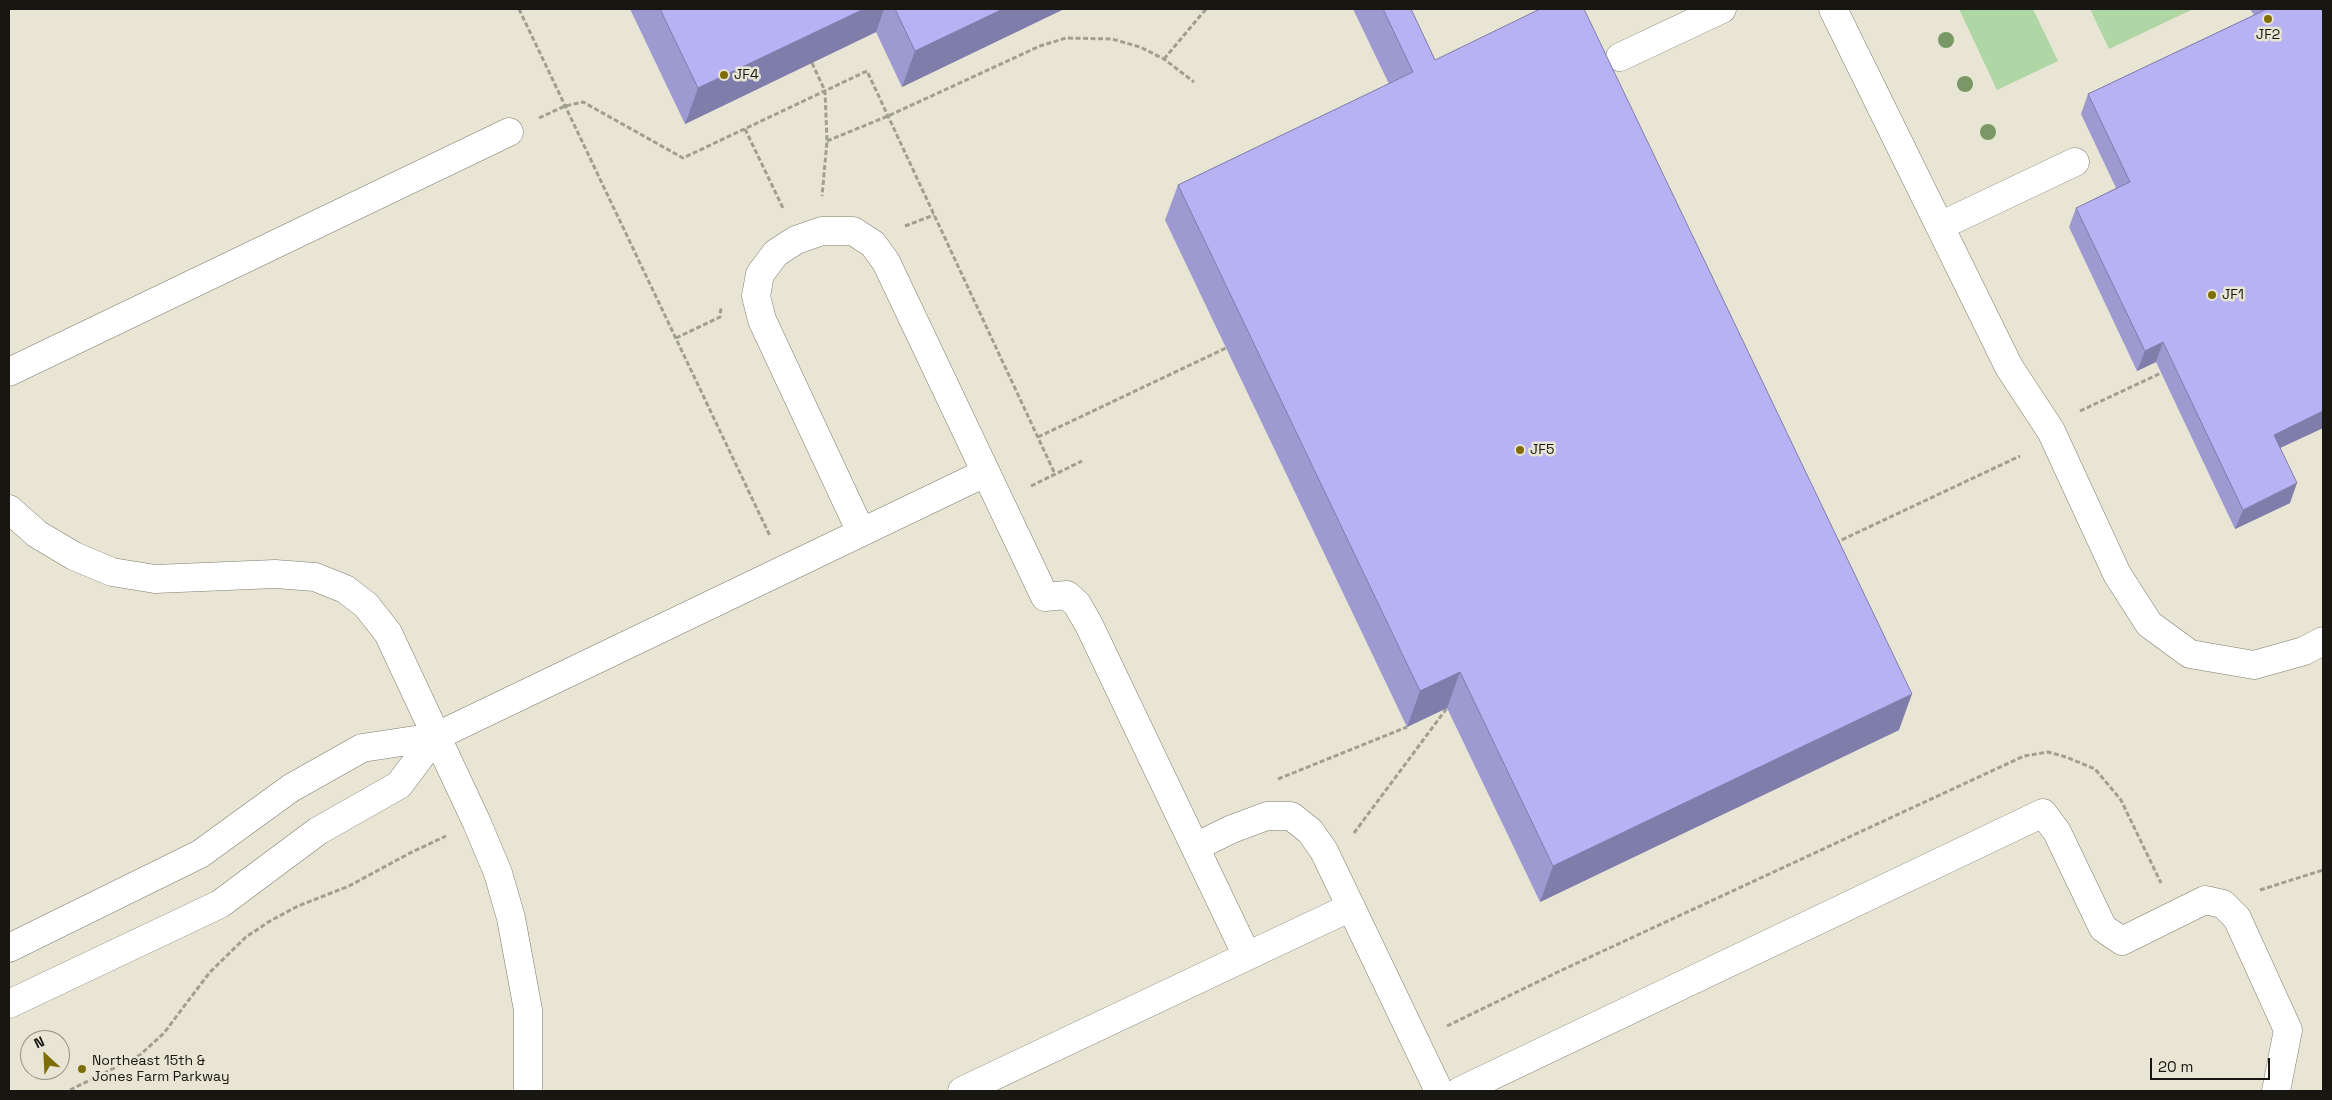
<!DOCTYPE html>
<html>
<head>
<meta charset="utf-8">
<style>
	body { margin:0 }
	#map { position:relative; width:2332px; height:1100px; overflow:hidden; background:#e8e5d5; font-family:"Space Grotesk",sans-serif }
	canvas { display:block }
	.frame { position:absolute; inset:0; border:10px solid #171610; pointer-events:none }
	.north { position:absolute; left:20px; top:1030px; width:50px; height:50px; box-sizing:border-box; background:#e8e5d5; border:1px solid #949286; border-radius:50%; rotate:335deg; font-size:14px; font-weight:700; line-height:20px; text-align:center; color:#171610 }
	.north::after { content:''; display:block; margin:auto; width:18px; height:22px; background:#7f6d08; clip-path:polygon(50% 0,100% 100%,50% 72%,0 100%) }
	.scale { position:absolute; left:2150px; top:1058px; width:120px; height:22px; box-sizing:border-box; border:2px solid #171610; border-top:0; padding-left:6px; font-size:15px; line-height:18px; white-space:nowrap; color:#171610; -webkit-text-stroke:4px #e8e5d5; paint-order:stroke }
</style>
</head>
<body>
<div id="map">
<canvas width="2332" height="1100"></canvas>
<div class="frame"></div>
<div class="north">N</div>
<div class="scale">20 m</div>
</div>
<script>
const ctx = document.querySelector('canvas').getContext('2d');
ctx.lineJoin = 'round';
function paint(path, color) { ctx.fillStyle = color; ctx.fill(path, 'evenodd'); }
const toPath = rows => new Path2D(rows.map(r => 'M' + r).join(''));
function strokePath(path, color, width, dash) { ctx.strokeStyle = color; ctx.lineWidth = width; ctx.lineCap = dash ? 'butt' : 'round'; ctx.setLineDash(dash || []); ctx.stroke(path); }
function drawText(font, color, halo, rows, align = 'center') {
  ctx.font = font + ' "Space Grotesk",sans-serif'; ctx.lineWidth = 5; ctx.setLineDash([]); ctx.textBaseline = 'middle'; ctx.strokeStyle = halo; ctx.fillStyle = color; for (const [text, x, y, turn = 0] of rows) {
    ctx.save(); ctx.translate(x, y); ctx.rotate((+turn || 0) * Math.PI / 180); ctx.textAlign = isNaN(turn) ? turn : align; if (halo) ctx.strokeText(text, 0, 0); ctx.fillText(text, 0, 0); ctx.restore();
  }
}
const green = toPath([
	[1959,9,2033,9,2058,61,1997,90],
	[2090,9,2193,9,2109,49]
]);
const path = toPath([
	[519,9,770,536],
	[1164,59,1206,9],
	[812,63,825,91,827,141,822,196],
	[539,118,565,106,583,102,683,158,867,71,1055,474],
	[745,129,783,208],
	[827,141,888,116,1040,46,1066,38,1112,39,1140,47,1164,59,1194,82],
	[905,226,934,215],
	[676,338,720,317,721,307],
	[2080,411,2161,373],
	[1038,437,1226,348],
	[1031,486,1082,461],
	[1835,543,2020,456],
	[1278,779,1407,727],
	[1354,833,1447,708],
	[2260,890,2323,870],
	[1447,1026,1562,970,2024,756,2048,752,2066,757,2095,769,2121,800,2161,883],
	[70,1090,140,1055,164,1033,210,972,246,937,270,921,298,906,349,886,410,853,446,836]
]);
const minor = toPath([
	[1833,9,2009,367,2051,431,2117,574,2149,624,2190,654,2254,665,2304,651,2323,641],
	[1620,57,1722,9],
	[1940,226,2075,162],
	[9,372,509,132],
	[9,509,37,534,74,556,112,572,155,579,275,574,315,577,345,589,366,605,388,633,477,823,498,873,511,918,528,1010,528,1091],
	[861,532,762,320,756,296,760,274,776,253,796,240,822,231,853,231,873,244,886,262,1045,597,1067,595,1077,604,1089,625,1247,956],
	[1195,847,1232,829,1267,816,1291,816,1310,831,1324,851,1439,1091],
	[9,948,200,854,291,788,362,748,435,737,985,473],
	[9,1004,220,904,318,831,399,785,435,737],
	[962,1091,1351,907],
	[1460,1091,2043,813,2057,832,2103,928,2122,941,2205,900,2223,904,2237,918,2288,1030,2276,1091]
]);
const trees = [
	[1946,40],
	[1965,84],
	[1988,132]
];
const wall = toPath([
	[630,9,1064,9,902,87,876,32,685,124],
	[1353,9,1411,9,1435,60,1899,730,1540,902,1447,708,1407,727,1165,220,1178,185,1389,84],
	[2250,9,2323,9,2323,428,2280,448,2290,503,2235,529,2156,362,2137,371,2069,227,2076,208,2116,188,2081,114,2088,94,2254,15]
]);
const shadedWall = toPath([
	[864,9,884,9,876,32,685,124,698,88],
	[1003,9,1064,9,902,87,915,51],
	[2163,342,2156,362,2137,371,2145,351],
	[2323,411,2323,428,2267,454,2274,435],
	[2297,483,2290,503,2235,529,2243,510],
	[1460,672,1447,708,1407,727,1420,691],
	[1912,694,1899,730,1540,902,1553,866]
]);
const building = toPath([
	[660,9,864,9,698,88,660,9],
	[895,9,1003,9,915,51,895,9],
	[1383,9,1411,9,1435,60,1540,9,1584,9,1912,694,1553,866,1460,672,1420,691,1178,185,1413,72,1383,9],
	[2267,9,2323,9,2323,411,2274,435,2297,483,2243,510,2163,342,2145,351,2076,208,2130,182,2088,94,2267,9]
]);
const markers = [
	[2268,19,5,"#7f6d08"],
	[724,75,5,"#7f6d08"],
	[2212,295,5,"#7f6d08"],
	[1520,450,5,"#7f6d08"],
	[82,1069,5,"#7f6d08"]
];
const poiNames = [
	["JF2",2268,35,"center"],
	["JF4",734,75],
	["JF1",2222,295],
	["JF5",1530,450],
	["Northeast 15th &",92,1061],
	["Jones Farm Parkway",92,1077]
];
paint(green, '#afd6a5');
strokePath(minor, '#7e7c6e', 29);
strokePath(path, '#a19f92', 3, [5, 2.5]);
strokePath(minor, '#fff', 28);
ctx.fillStyle = '#7a9866';
for (const [x, y] of trees) { ctx.beginPath(); ctx.arc(x, y, 8, 0, 2 * Math.PI); ctx.fill(); }
paint(wall, '#9d99d1');
paint(shadedWall, '#7f7daa');
paint(building, '#b6b2f3');
strokePath(building, '#7f7daa', 1);
for (const [x, y, r, color] of markers) { const dot = new Path2D(); dot.arc(x, y, r, 0, 2 * Math.PI); ctx.fillStyle = color; ctx.fill(dot); strokePath(dot, '#e8e5d5', 2); }
drawText('14px', '#171610', '#e8e5d5', poiNames, 'left');
</script>
</body>
</html>
